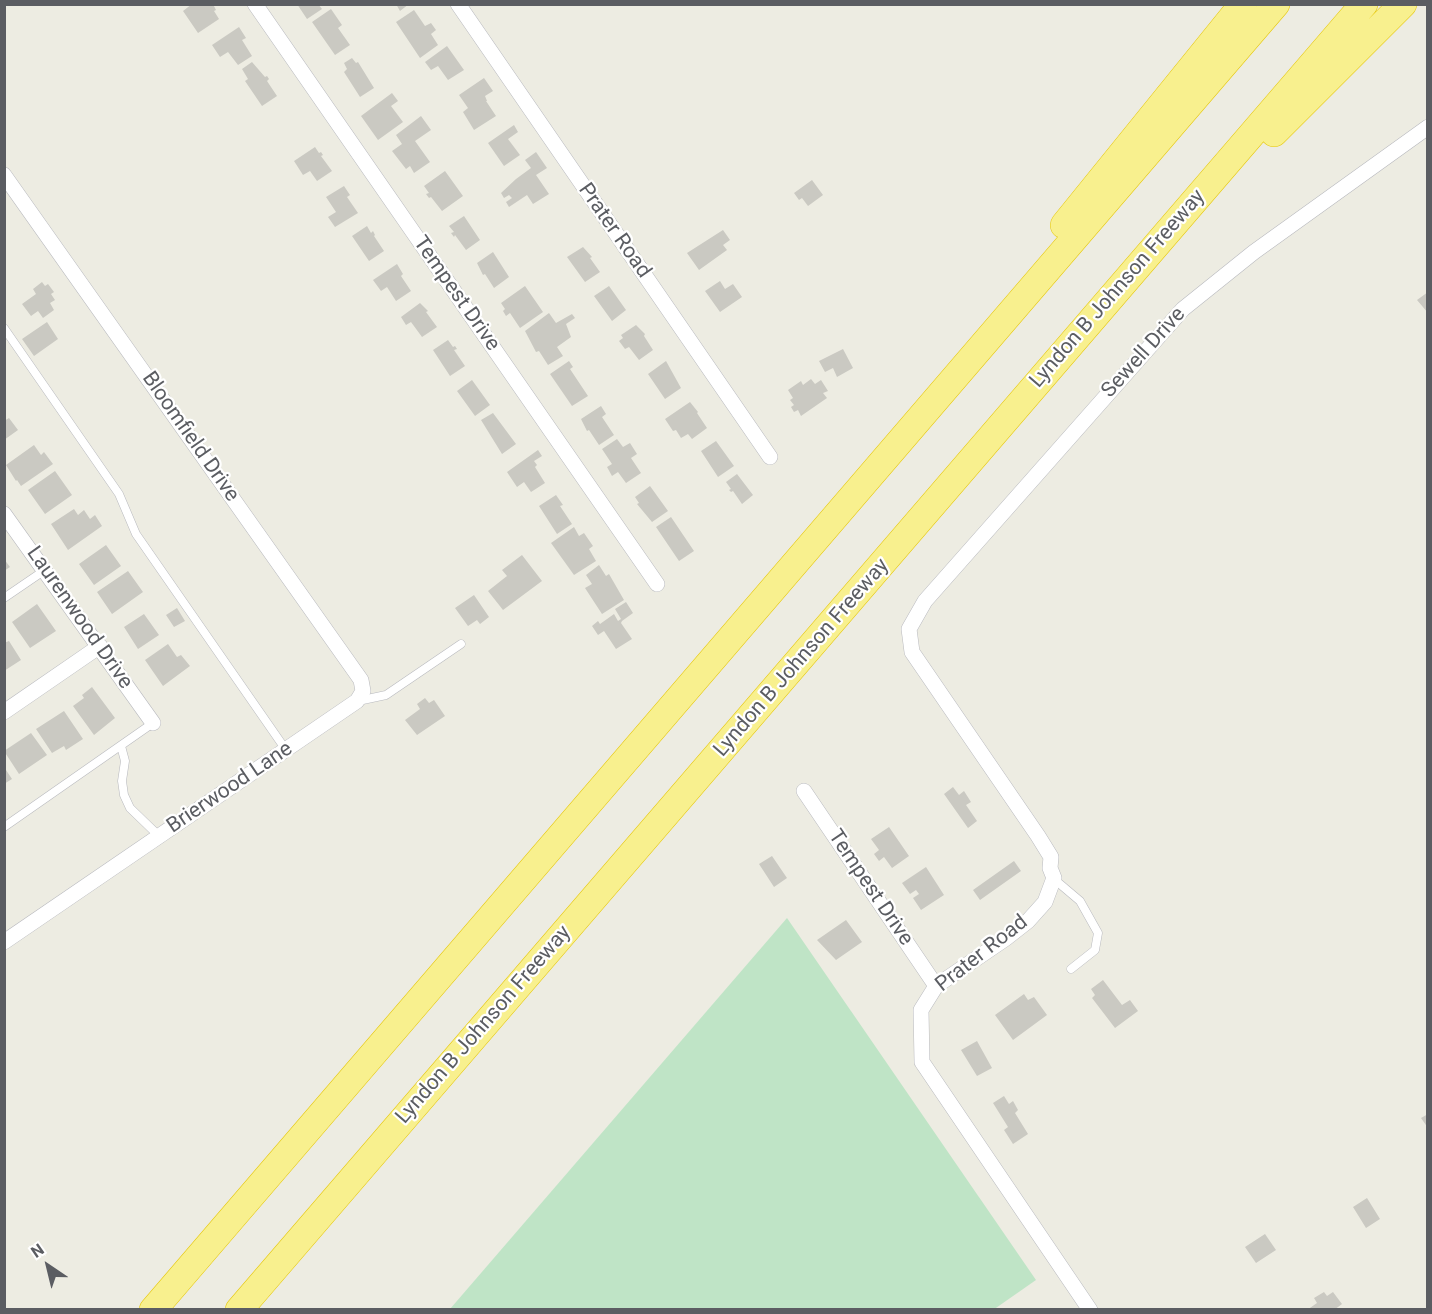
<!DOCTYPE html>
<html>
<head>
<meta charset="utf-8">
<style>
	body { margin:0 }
	#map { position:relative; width:1432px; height:1314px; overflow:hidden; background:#edece2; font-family:Roboto,sans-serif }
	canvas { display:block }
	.frame { position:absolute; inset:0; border:6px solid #5b5d62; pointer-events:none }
	.north { position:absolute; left:18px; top:1236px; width:60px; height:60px; -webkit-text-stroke:4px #fff; paint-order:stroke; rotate:325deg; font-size:16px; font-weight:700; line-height:24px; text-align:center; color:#5b5d62 }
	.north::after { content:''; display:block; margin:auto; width:21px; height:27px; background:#5b5d62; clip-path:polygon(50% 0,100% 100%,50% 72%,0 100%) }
</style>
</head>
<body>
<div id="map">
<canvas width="1432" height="1314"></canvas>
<div class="frame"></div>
<div class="north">N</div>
</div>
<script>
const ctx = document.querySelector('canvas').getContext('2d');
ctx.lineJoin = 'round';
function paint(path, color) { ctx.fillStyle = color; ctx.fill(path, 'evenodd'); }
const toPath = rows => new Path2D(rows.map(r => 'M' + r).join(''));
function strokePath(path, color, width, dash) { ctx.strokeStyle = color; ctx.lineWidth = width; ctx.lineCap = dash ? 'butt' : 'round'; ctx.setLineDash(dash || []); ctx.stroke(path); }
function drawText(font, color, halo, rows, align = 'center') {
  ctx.font = font + ' Roboto,sans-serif'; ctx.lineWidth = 4.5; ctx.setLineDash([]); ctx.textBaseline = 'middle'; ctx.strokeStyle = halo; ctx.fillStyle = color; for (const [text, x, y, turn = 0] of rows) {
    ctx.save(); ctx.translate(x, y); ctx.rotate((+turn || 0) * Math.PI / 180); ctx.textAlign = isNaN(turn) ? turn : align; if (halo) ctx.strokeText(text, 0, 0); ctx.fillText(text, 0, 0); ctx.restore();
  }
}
const green = toPath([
	[787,918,1036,1280,993,1310,450,1309]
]);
const building = toPath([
	[192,4,213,4,216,10,214,11,219,19,198,33,183,11],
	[297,4,318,4,322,9,307,19],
	[396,4,409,4,400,11],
	[331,9,342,25,338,28,350,45,335,55,312,22],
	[414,10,425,26,431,23,436,30,431,34,438,45,420,58,396,22],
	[239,27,246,38,242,40,252,56,238,65,228,52,220,57,212,45],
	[447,46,464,70,448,80,438,66,431,70,425,62],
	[352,58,356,63,358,62,374,88,360,97,344,72,347,69,344,63],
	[252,62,265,77,267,76,269,79,267,81,277,96,262,106,245,81,248,79,242,69],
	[484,78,493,91,485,96,487,101,486,101,496,116,474,130,463,112,468,108,459,95],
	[392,93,398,101,391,106,403,122,378,140,361,116],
	[421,116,431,130,415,141,430,162,414,173,410,166,406,169,392,151,402,144,396,135],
	[514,125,518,132,508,139,520,155,504,166,488,143],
	[315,147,319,153,321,152,323,155,321,156,332,171,317,181,310,171,303,175,294,161],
	[536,152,547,168,536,175,549,194,533,204,527,195,509,207,506,202,512,198,509,195,504,198,501,193,516,179,531,168,525,160],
	[445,171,463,196,442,211,431,197,429,198,426,194,429,193,424,186],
	[812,180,823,195,808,206,802,198,799,200,794,193],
	[344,186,350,195,347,197,358,213,335,227,328,217,336,212,326,197],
	[464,216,480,240,466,250,455,235,454,237,451,233,454,232,449,226],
	[367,226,371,233,373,231,375,235,374,236,384,251,369,261,352,236],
	[723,230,730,240,723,245,727,250,699,270,687,253],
	[583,247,592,257,590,258,600,272,585,282,567,257],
	[493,252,509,277,494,288,485,274,483,275,477,263],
	[397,264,403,274,401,276,411,291,396,301,387,287,381,291,373,280],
	[720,281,725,289,733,284,742,297,720,312,705,291],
	[42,282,45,286,48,284,54,292,51,294,55,300,50,303,54,310,43,318,38,311,31,316,22,304,36,294,33,289],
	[525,286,543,312,520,328,510,313,506,316,503,311,505,309,501,303],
	[609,286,626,310,612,321,594,296],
	[1428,292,1428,313,1417,300],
	[420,303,428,311,426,312,437,327,422,337,411,322,406,325,401,317],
	[549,313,556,323,572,314,575,318,566,324,571,337,557,347,563,356,548,365,539,351,536,352,525,331],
	[47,322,58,339,34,356,22,339],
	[636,325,645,334,644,336,653,350,639,360,629,347,625,349,619,341,623,338,621,335],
	[448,340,453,347,455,346,457,349,454,350,465,366,450,376,433,350],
	[843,349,853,368,837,377,833,368,825,372,819,361],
	[569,361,573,367,570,369,588,396,572,406,550,374],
	[666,361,681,388,665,399,648,374],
	[811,379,815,384,821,380,828,391,823,393,827,398,801,416,798,410,794,412,791,407,794,405,790,400,793,398,788,390,801,381,803,385],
	[472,380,490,405,475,416,457,391],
	[690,402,698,412,697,413,707,428,692,439,688,434,681,438,676,430,673,431,665,419],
	[601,406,606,414,602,417,614,435,599,445,589,430,587,431,581,419],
	[493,413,516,444,502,454,481,420],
	[9,418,18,430,4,440,4,421],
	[617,439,623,447,630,443,637,454,631,458,641,473,626,483,618,472,612,476,607,467,612,464,602,449],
	[716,441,734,466,718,477,701,451],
	[34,445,41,455,44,452,53,464,21,486,17,480,16,481,6,465],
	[538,450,542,456,534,461,537,465,535,467,545,483,531,492,524,482,517,487,507,472],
	[55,471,72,495,45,514,28,490],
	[737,474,753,495,742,504,733,491,731,492,729,490,731,489,726,482],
	[650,486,668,511,652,522,637,504,639,503,635,497],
	[556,495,563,505,560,506,572,524,557,534,539,506],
	[74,509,78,515,84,510,90,519,95,515,102,526,68,550,51,524],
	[671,517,694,551,679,561,656,527],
	[574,527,579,536,584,533,593,546,589,549,596,561,574,575,551,543],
	[106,545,121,566,94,585,79,564],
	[522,555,542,581,503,610,488,591,507,576,502,570],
	[4,559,10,567,4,571],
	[599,565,606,576,609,574,624,600,602,614,585,588,592,584,586,575],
	[128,571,143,592,112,614,97,592],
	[474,595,489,617,480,624,477,620,468,626,455,608],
	[626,602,633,613,622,621,621,623,632,639,616,649,604,631,598,635,592,626,598,621,600,624,614,614,618,621,621,619,615,609],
	[37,604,56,631,30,648,12,622],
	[177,608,185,621,174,627,166,615],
	[144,614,159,635,138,649,124,627],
	[9,641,21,660,4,671,4,643],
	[168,644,177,657,181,655,190,666,163,686,145,660],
	[92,687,115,718,94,735,73,706,84,698,82,695],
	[425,698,429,703,434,700,445,716,417,735,405,720,420,709,417,704],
	[64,711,83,739,66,750,64,746,52,753,36,729],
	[31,733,47,755,19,774,4,751],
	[4,767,12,779,4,784],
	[953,787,959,795,964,791,971,802,966,805,977,821,968,828,944,794],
	[889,827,909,856,892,868,884,857,879,861,874,854,879,850,871,839],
	[772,856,787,878,774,887,759,864],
	[1014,861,1021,871,980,900,973,890],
	[926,867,944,895,921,910,913,898,919,894,916,890,910,894,902,883],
	[846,920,862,942,836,960,817,940],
	[1103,980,1122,1005,1130,1000,1138,1011,1115,1028,1092,998,1095,995,1091,989],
	[1024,994,1028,1000,1034,997,1047,1015,1013,1040,995,1015],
	[977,1041,992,1068,977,1076,961,1050],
	[1004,1096,1009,1104,1013,1101,1018,1110,1015,1113,1028,1134,1013,1144,1004,1130,1008,1127,993,1103],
	[1428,1114,1428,1128,1421,1118],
	[1367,1198,1380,1219,1366,1228,1353,1207],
	[1265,1234,1276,1250,1256,1263,1245,1247],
	[1324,1292,1327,1296,1333,1292,1342,1304,1334,1310,1307,1310,1317,1303,1314,1298]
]);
const service = toPath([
	[4,328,119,494,136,534,286,750],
	[4,598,45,570],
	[358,701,386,695,461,644],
	[121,746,125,761,122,781,124,795,130,808,159,836],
	[4,827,153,723],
	[1054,879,1080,901,1098,933,1095,950,1071,969]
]);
const minor = toPath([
	[255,4,657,584],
	[458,4,770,457],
	[4,175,361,680,363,691,357,701,4,942],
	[4,514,153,723],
	[4,712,100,646],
	[804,791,936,986],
	[1090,1310,922,1062,921,1010,936,986,1005,939,1028,921,1045,902,1054,878,1050,868,1051,857,1038,836,912,652,909,629,925,601,1183,309,1254,252,1428,127]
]);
const motorway = toPath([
	[1274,133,1403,4],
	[1064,225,1243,4],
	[153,1310,1276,4],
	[239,1310,1364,4]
]);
const streetNames = [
	["Prater Road",614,231,55],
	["Lyndon B Johnson Freeway",1118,289,-49],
	["Tempest Drive",456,294,55],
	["Sewell Drive",1144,353,-48],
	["Bloomfield Drive",190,437,55],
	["Laurenwood Drive",79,618,55],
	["Lyndon B Johnson Freeway",802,658,-49],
	["Brierwood Lane",230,788,-34],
	["Tempest Drive",870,888,56],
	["Prater Road",982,954,-38],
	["Lyndon B Johnson Freeway",484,1025,-49]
];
paint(green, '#bfe4c6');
paint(building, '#cac9c2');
strokePath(service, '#b8b9be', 9);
strokePath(minor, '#b8b9be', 16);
strokePath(motorway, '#e6c709', 28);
strokePath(service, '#fff', 8);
strokePath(minor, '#fff', 15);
strokePath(motorway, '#f8f08e', 27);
drawText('21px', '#5b5d62', '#fff', streetNames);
</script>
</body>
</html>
